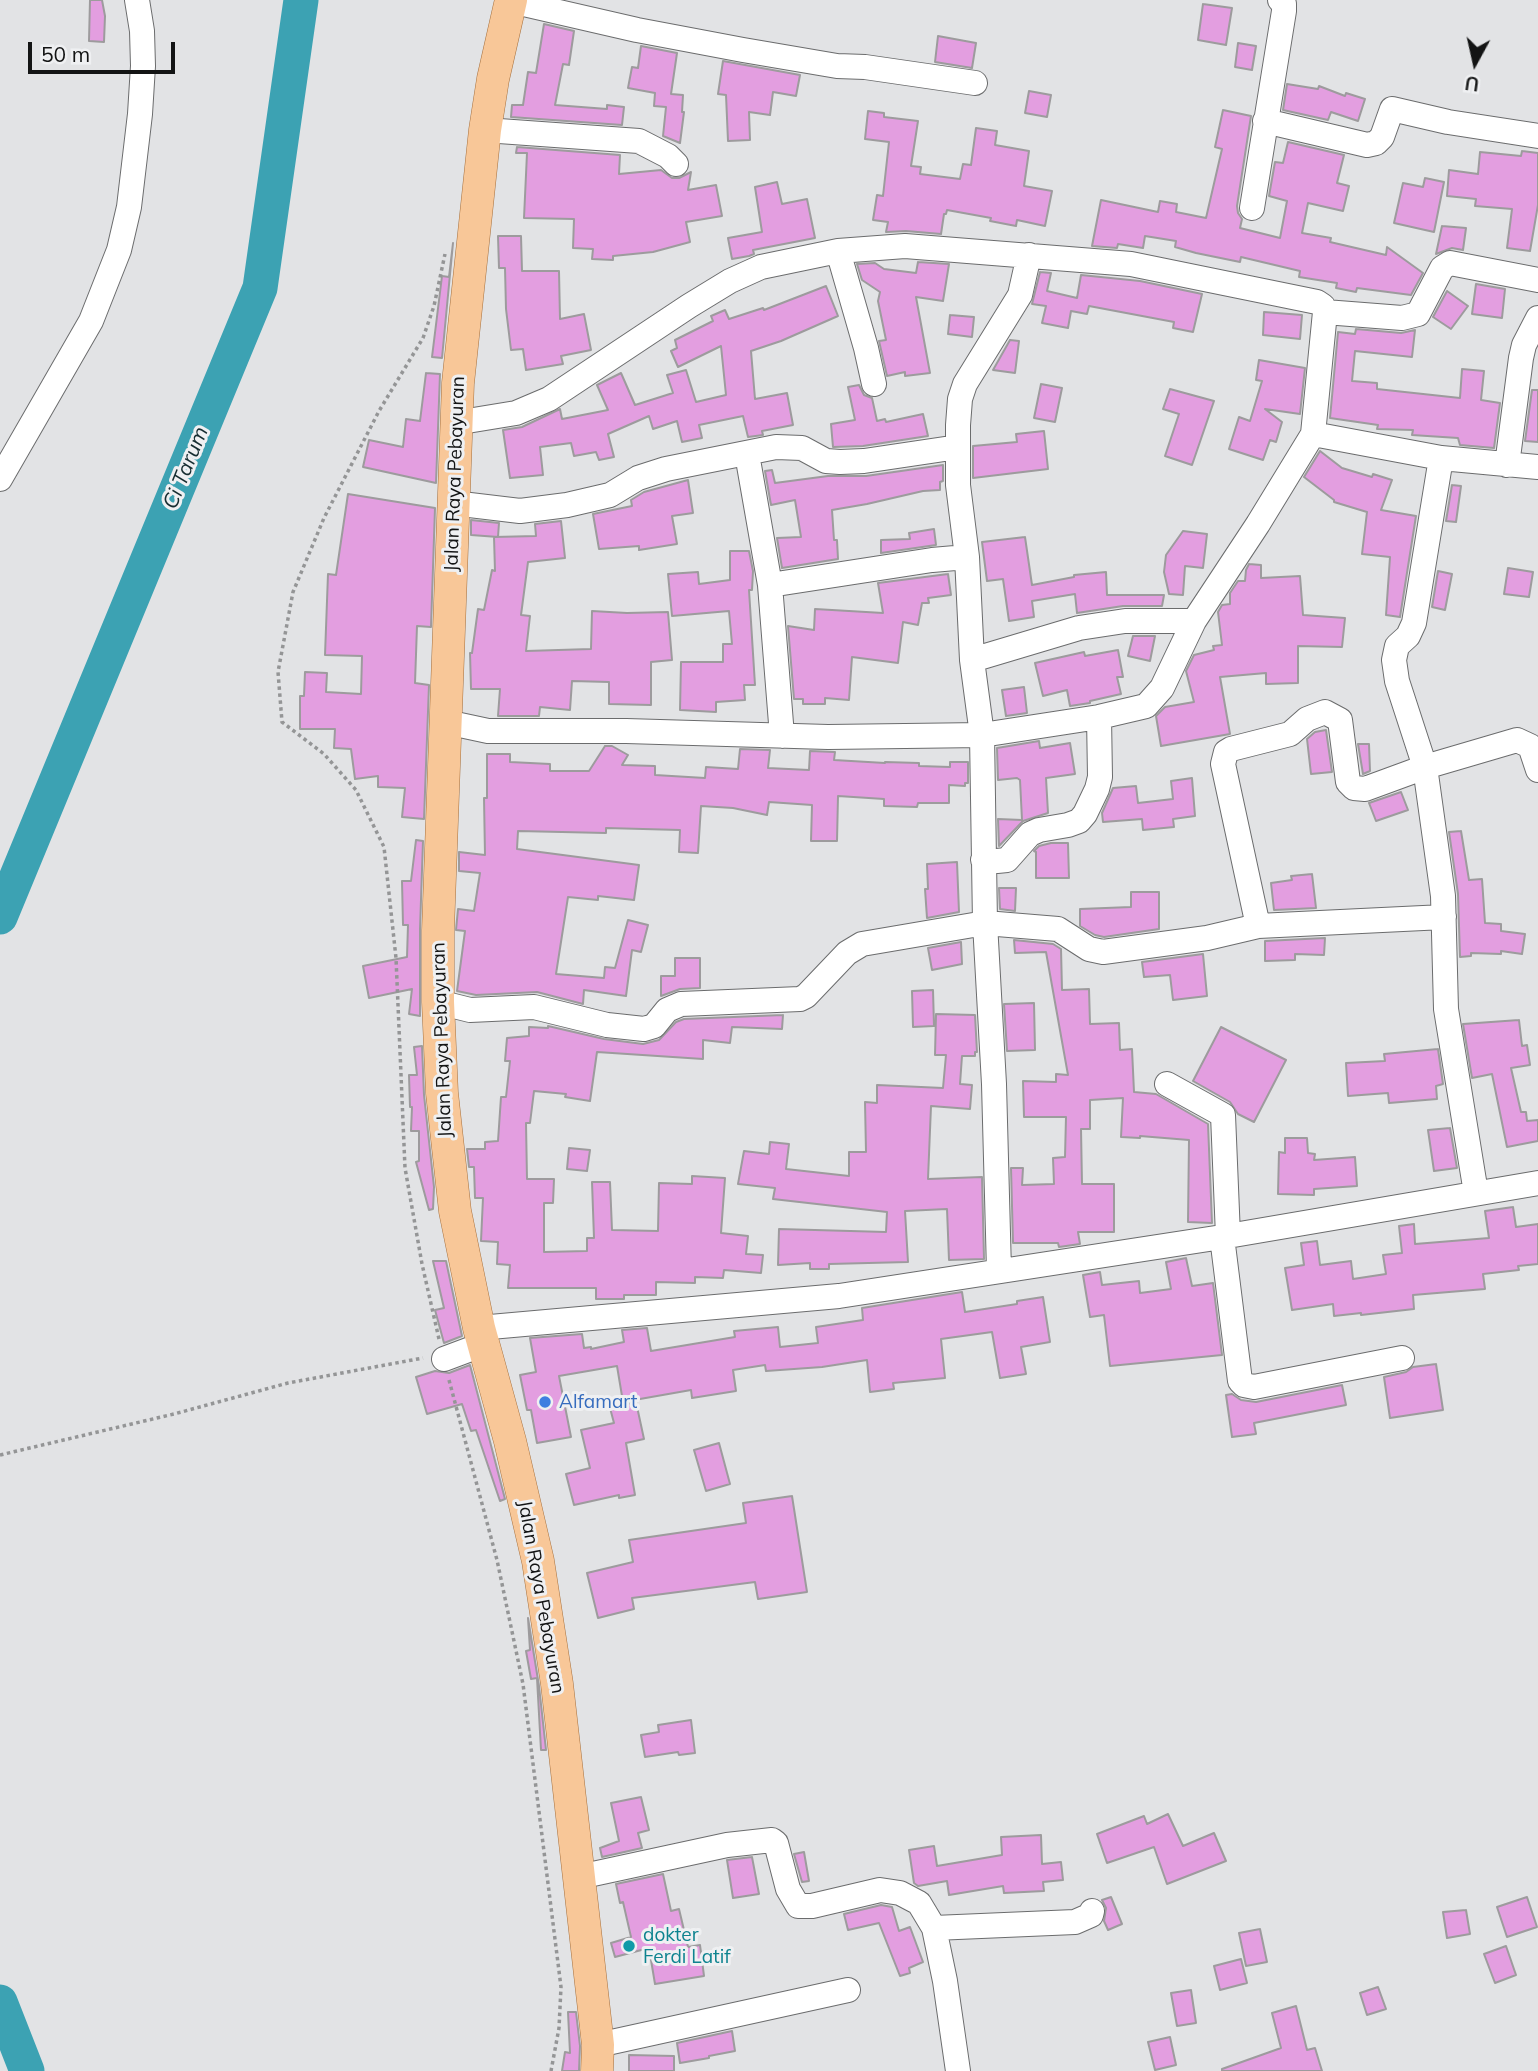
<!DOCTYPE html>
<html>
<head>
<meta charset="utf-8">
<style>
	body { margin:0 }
	#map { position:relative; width:1538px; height:2071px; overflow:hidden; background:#e2e3e5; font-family:Mulish,sans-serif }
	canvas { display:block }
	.north { position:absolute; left:1440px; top:28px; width:70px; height:70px; -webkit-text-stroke:5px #eff0f2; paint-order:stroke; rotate:188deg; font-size:19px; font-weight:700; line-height:28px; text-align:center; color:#131414 }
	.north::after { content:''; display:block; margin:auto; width:24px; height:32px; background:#131414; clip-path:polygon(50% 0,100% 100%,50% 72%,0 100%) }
	.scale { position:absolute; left:28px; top:42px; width:147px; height:32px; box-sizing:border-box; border:4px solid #131414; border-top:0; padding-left:9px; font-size:21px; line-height:24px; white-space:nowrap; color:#131414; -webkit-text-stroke:5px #eff0f2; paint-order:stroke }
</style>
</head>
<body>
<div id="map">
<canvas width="1538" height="2071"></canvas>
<div class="north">U</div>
<div class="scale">50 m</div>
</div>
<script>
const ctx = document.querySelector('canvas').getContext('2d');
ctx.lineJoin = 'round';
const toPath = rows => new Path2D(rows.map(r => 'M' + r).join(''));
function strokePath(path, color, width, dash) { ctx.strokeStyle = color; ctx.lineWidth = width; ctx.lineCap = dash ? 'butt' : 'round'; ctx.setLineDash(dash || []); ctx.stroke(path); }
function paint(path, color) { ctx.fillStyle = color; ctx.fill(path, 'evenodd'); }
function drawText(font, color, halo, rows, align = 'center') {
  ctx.font = font + ' Mulish,sans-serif'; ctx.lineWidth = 6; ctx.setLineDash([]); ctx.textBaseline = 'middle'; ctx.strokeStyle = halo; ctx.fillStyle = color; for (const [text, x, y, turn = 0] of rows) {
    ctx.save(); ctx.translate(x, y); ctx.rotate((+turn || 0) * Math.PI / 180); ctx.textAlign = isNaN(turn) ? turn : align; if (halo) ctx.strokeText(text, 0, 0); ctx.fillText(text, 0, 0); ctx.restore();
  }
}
const river = toPath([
	[0,917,260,288,301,0],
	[0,2002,27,2071]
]);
const building = toPath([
	[90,0,102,0,105,16,104,42,89,41,90,0],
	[1203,4,1232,8,1226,45,1198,40,1203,4],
	[544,24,574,31,569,65,563,64,555,105,607,109,607,105,624,107,622,125,511,117,512,105,523,105,528,72,536,73,544,24],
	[938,36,976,43,972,68,935,62,938,36],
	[1238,43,1256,46,1252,70,1235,67,1238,43],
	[641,46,677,53,671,94,683,95,682,112,684,112,680,143,663,136,666,107,654,106,655,93,628,88,632,67,638,68,641,46],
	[723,61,800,75,796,96,773,92,770,115,749,112,750,140,728,141,726,95,718,94,723,61],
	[1287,84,1318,89,1319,86,1345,96,1346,93,1365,99,1358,121,1331,112,1328,120,1283,110,1287,84],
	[1029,91,1051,95,1047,117,1025,113,1029,91],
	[1223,110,1251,116,1237,206,1238,213,1242,219,1240,228,1280,238,1287,201,1269,196,1275,162,1283,163,1288,142,1344,155,1337,183,1349,186,1343,211,1308,203,1302,233,1331,238,1330,242,1386,255,1387,247,1423,273,1411,295,1357,288,1356,292,1336,288,1337,283,1299,277,1300,271,1241,257,1240,262,1196,253,1175,247,1176,241,1145,236,1143,248,1118,244,1117,248,1092,246,1101,200,1158,212,1160,201,1177,204,1176,212,1206,218,1222,149,1215,147,1223,110],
	[868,111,884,113,884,117,918,121,911,166,921,167,920,174,960,179,963,164,971,165,976,128,997,131,995,145,1029,151,1024,186,1052,191,1045,226,1017,220,1016,226,990,221,991,218,947,210,946,214,944,214,941,234,906,231,886,232,888,222,873,220,877,195,883,196,889,142,865,139,868,111],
	[517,147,620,155,619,174,661,170,672,178,679,178,691,172,688,190,716,185,722,216,686,222,690,242,653,252,613,256,613,260,592,259,593,249,573,248,574,219,524,218,527,153,516,153,517,147],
	[1522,151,1538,153,1538,205,1530,251,1507,248,1512,209,1475,206,1476,199,1447,196,1449,170,1478,174,1480,152,1521,156,1522,151],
	[1425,178,1444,182,1434,232,1394,223,1403,183,1423,187,1425,178],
	[777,182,782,204,807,199,815,238,753,250,754,254,749,256,732,259,728,238,762,232,755,187,777,182],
	[1442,226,1466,228,1463,250,1452,248,1436,254,1442,226],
	[498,236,521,236,522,271,559,271,560,319,584,314,591,350,561,356,563,364,526,370,523,349,511,350,506,309,505,268,499,268,498,236],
	[453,243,442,358,432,357,442,276,449,277,453,243],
	[918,262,949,264,943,301,916,297,930,373,905,376,905,372,887,376,879,341,886,340,878,301,880,292,862,280,857,264,875,263,884,269,916,273,918,262],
	[1040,272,1051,273,1047,291,1077,298,1081,275,1140,281,1202,294,1193,332,1173,328,1174,322,1089,306,1087,314,1071,311,1068,328,1042,323,1046,306,1032,304,1040,272],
	[1476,284,1505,289,1502,318,1472,314,1476,284],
	[826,286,838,316,781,341,751,351,755,399,787,393,793,425,762,431,763,435,748,437,743,416,699,425,702,438,682,442,677,421,653,429,649,416,608,434,614,457,599,460,596,452,574,456,571,443,540,447,543,475,510,478,503,430,522,427,560,409,562,419,608,410,597,385,621,373,635,405,673,393,667,375,686,370,696,402,726,395,721,346,678,367,671,351,677,348,675,340,713,321,711,316,725,310,729,319,763,308,764,310,826,286],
	[1447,291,1468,306,1451,329,1433,317,1447,291],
	[1264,312,1302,315,1300,339,1263,335,1264,312],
	[950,315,974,317,972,337,948,334,950,315],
	[1356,329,1401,333,1415,330,1412,357,1355,351,1352,381,1377,383,1377,389,1460,398,1462,369,1484,371,1481,400,1500,403,1494,448,1460,445,1458,438,1412,435,1413,430,1377,429,1378,425,1330,418,1338,332,1355,334,1356,329],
	[1010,340,1019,341,1015,373,993,370,1010,340],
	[1259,360,1305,368,1300,414,1265,409,1282,422,1276,442,1270,440,1263,460,1229,449,1239,417,1250,421,1262,381,1256,380,1259,360],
	[426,373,440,374,436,483,363,467,369,440,403,447,406,419,420,421,426,373],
	[1041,384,1062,388,1055,422,1034,418,1041,384],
	[859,385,864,395,872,398,877,421,885,419,886,422,923,414,928,436,863,446,833,447,831,424,855,420,848,387,859,385],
	[1170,389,1214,401,1192,465,1165,456,1179,414,1163,409,1170,389],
	[1532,390,1538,390,1538,442,1525,441,1532,390],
	[1044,431,1048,469,973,478,973,446,1017,442,1016,434,1044,431],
	[1320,451,1342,468,1372,477,1373,474,1392,480,1381,510,1416,516,1400,617,1386,615,1390,557,1362,554,1367,512,1334,502,1334,500,1304,477,1320,451],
	[943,465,943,481,940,482,940,490,923,491,867,504,832,510,834,540,837,540,838,559,782,568,777,538,801,537,795,500,771,505,765,471,772,470,775,483,828,476,866,476,943,465],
	[688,480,693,513,672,516,677,544,639,550,639,546,599,549,593,514,632,506,631,500,644,492,688,480],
	[1452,485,1461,486,1456,522,1446,521,1452,485],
	[348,494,435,508,431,627,417,626,415,683,429,685,424,819,402,817,405,788,378,787,378,776,355,779,351,749,334,748,335,729,300,729,300,696,304,696,305,672,327,673,326,692,361,694,362,656,325,655,328,574,336,575,348,494],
	[471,520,499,523,498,537,471,535,471,520],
	[561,521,565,558,528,562,521,615,530,616,526,651,591,649,592,611,627,613,668,612,672,660,651,662,651,705,609,704,609,682,572,681,570,710,540,707,539,716,498,716,500,689,471,689,470,653,472,653,478,609,484,610,492,570,495,571,494,537,536,536,535,524,561,521],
	[934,529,936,545,881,553,881,540,910,539,909,533,934,529],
	[1183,531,1207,534,1203,568,1185,566,1183,595,1169,594,1164,572,1166,555,1183,531],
	[1025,537,1032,585,1074,577,1074,575,1106,572,1107,595,1164,595,1162,606,1123,606,1077,613,1075,594,1032,601,1034,617,1009,621,1003,579,987,581,982,542,1025,537],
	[730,551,749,551,753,571,752,590,749,590,755,685,744,685,745,700,716,702,716,712,680,710,681,662,723,662,723,644,732,644,729,611,672,616,668,574,698,572,699,584,730,580,730,551],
	[1249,564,1261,565,1261,578,1300,576,1303,615,1345,618,1342,647,1298,646,1298,683,1266,684,1266,673,1220,677,1230,734,1161,746,1156,716,1165,707,1194,702,1186,671,1194,655,1214,650,1213,646,1222,645,1218,612,1222,605,1230,604,1230,593,1238,581,1245,581,1246,570,1249,564],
	[1508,568,1533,572,1529,597,1504,594,1508,568],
	[1438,571,1452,574,1445,610,1432,607,1438,571],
	[948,574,951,595,928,598,929,603,922,603,918,625,903,622,898,663,852,657,849,700,825,698,825,704,803,704,803,699,794,699,788,626,814,630,815,609,883,613,878,583,948,574],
	[1133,636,1155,636,1150,661,1128,656,1133,636],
	[1118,650,1123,677,1117,677,1121,694,1090,701,1090,703,1070,706,1067,690,1043,696,1035,663,1084,652,1085,656,1118,650],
	[1024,687,1027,713,1006,716,1002,690,1024,687],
	[1326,730,1332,772,1311,774,1307,739,1315,732,1326,730],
	[1039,741,1040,748,1070,743,1075,774,1046,778,1048,813,1023,821,999,846,998,819,1022,820,1020,780,1017,778,998,780,997,748,1039,741],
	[1358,744,1369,744,1370,771,1363,774,1358,744],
	[605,746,612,746,628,755,622,765,655,766,655,775,705,778,706,767,738,769,740,749,770,750,768,768,809,770,810,751,835,752,834,760,885,763,885,762,919,763,919,766,950,767,950,762,968,762,968,783,965,783,965,786,949,785,949,803,918,803,917,807,884,806,884,799,838,796,837,841,811,841,812,805,769,802,767,815,733,808,701,806,698,853,679,852,680,830,606,828,606,833,518,831,517,849,639,865,634,900,598,896,598,900,568,897,556,974,604,978,605,967,615,968,628,920,648,925,641,952,632,950,626,996,584,990,583,1004,537,992,476,995,457,991,465,931,456,930,458,909,474,911,480,873,459,871,459,852,485,855,484,798,487,798,487,754,510,754,510,762,550,764,550,771,589,771,605,746],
	[1192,778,1195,816,1173,819,1174,827,1143,830,1142,819,1103,822,1102,813,1113,788,1136,786,1138,803,1173,799,1171,781,1192,778],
	[1401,792,1408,810,1376,821,1369,803,1401,792],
	[1461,831,1469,880,1482,879,1485,923,1501,924,1501,931,1525,934,1522,954,1501,951,1501,954,1471,953,1471,956,1460,957,1458,894,1449,832,1461,831],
	[416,840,423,841,420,929,420,1016,409,1014,412,989,369,998,363,966,407,957,408,925,403,925,402,881,411,881,416,840],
	[1051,843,1068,843,1069,878,1036,878,1036,852,1034,851,1039,846,1051,843],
	[957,862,959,912,927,918,925,889,928,889,927,864,957,862],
	[1312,874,1316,908,1274,910,1271,883,1292,880,1291,876,1312,874],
	[999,888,1016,888,1015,911,1000,909,999,888],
	[1131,892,1159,892,1159,929,1104,937,1095,935,1080,926,1080,909,1131,907,1131,892],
	[1325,938,1324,955,1295,954,1295,960,1265,961,1265,941,1325,938],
	[1014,940,1053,944,1061,949,1062,990,1089,989,1090,1024,1119,1023,1120,1050,1132,1049,1134,1092,1156,1094,1208,1124,1212,1223,1188,1222,1189,1140,1140,1136,1140,1138,1121,1137,1123,1098,1090,1100,1090,1129,1081,1129,1082,1184,1114,1184,1114,1232,1078,1232,1080,1244,1059,1247,1058,1243,1013,1243,1011,1168,1023,1168,1022,1185,1054,1184,1053,1158,1065,1157,1066,1117,1024,1117,1023,1081,1056,1082,1056,1074,1068,1075,1046,952,1015,953,1014,940],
	[961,942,962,964,932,970,928,948,961,942],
	[1203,954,1207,996,1173,1000,1170,975,1144,977,1142,962,1203,954],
	[675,958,700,958,700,988,680,989,661,996,661,976,675,976,675,958],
	[933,990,934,1026,913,1027,912,991,933,990],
	[1034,1003,1035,1050,1007,1051,1004,1004,1034,1003],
	[936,1014,975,1015,977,1052,975,1052,975,1056,962,1056,960,1084,972,1085,970,1109,931,1106,928,1179,982,1177,984,1259,949,1260,947,1209,905,1211,908,1262,829,1264,829,1269,810,1269,810,1263,778,1265,779,1229,886,1232,887,1212,773,1199,775,1188,738,1184,744,1151,769,1154,770,1142,789,1144,786,1169,849,1176,849,1152,866,1152,865,1102,877,1103,877,1085,943,1088,946,1055,935,1055,936,1014],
	[783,1015,782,1029,732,1027,730,1043,703,1040,703,1059,597,1052,590,1101,565,1097,566,1094,534,1091,530,1123,526,1123,527,1179,554,1179,553,1203,544,1203,544,1252,587,1251,587,1238,594,1238,592,1182,610,1182,612,1230,658,1231,659,1183,692,1184,692,1176,725,1178,721,1233,748,1236,746,1254,763,1255,761,1273,724,1270,723,1278,695,1277,695,1283,656,1282,656,1295,624,1295,624,1299,596,1299,596,1288,508,1288,510,1265,497,1264,498,1242,481,1241,483,1198,475,1198,474,1167,469,1167,467,1149,485,1149,485,1142,498,1141,501,1097,506,1097,510,1061,505,1061,507,1038,529,1036,529,1027,548,1028,548,1026,604,1039,643,1044,659,1040,676,1022,684,1019,783,1015],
	[1519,1020,1522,1046,1527,1045,1530,1065,1511,1068,1521,1112,1526,1112,1527,1121,1538,1120,1538,1141,1507,1147,1492,1074,1472,1078,1463,1024,1519,1020],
	[1221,1027,1286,1060,1254,1122,1238,1114,1230,1102,1193,1081,1221,1027],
	[422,1046,424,1095,434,1187,433,1209,429,1210,416,1162,419,1161,419,1131,411,1131,412,1107,410,1107,409,1075,417,1075,414,1047,422,1046],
	[1438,1049,1443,1084,1436,1086,1437,1099,1389,1103,1388,1093,1348,1096,1346,1063,1385,1061,1384,1054,1438,1049],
	[1450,1128,1457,1168,1434,1171,1428,1130,1450,1128],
	[1285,1138,1307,1138,1308,1153,1315,1154,1314,1160,1355,1157,1357,1186,1314,1189,1314,1195,1278,1194,1279,1152,1285,1153,1285,1138],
	[569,1148,590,1150,587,1171,567,1169,569,1148],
	[1513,1207,1516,1227,1538,1224,1538,1264,1518,1266,1519,1270,1483,1274,1485,1289,1413,1295,1414,1309,1361,1315,1361,1313,1334,1316,1333,1304,1292,1310,1285,1268,1304,1265,1301,1243,1317,1241,1320,1265,1351,1261,1353,1279,1386,1274,1383,1255,1402,1253,1399,1226,1414,1224,1415,1244,1489,1238,1485,1211,1513,1207],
	[1186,1258,1192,1286,1213,1283,1222,1355,1110,1366,1104,1315,1090,1317,1083,1275,1100,1272,1102,1285,1139,1281,1140,1293,1171,1289,1166,1262,1186,1258],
	[433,1261,446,1261,462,1336,444,1343,435,1310,444,1308,433,1261],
	[962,1292,965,1312,1017,1304,1017,1301,1043,1297,1050,1342,1021,1347,1026,1374,1000,1378,992,1332,941,1339,945,1378,893,1383,894,1389,870,1392,867,1360,822,1367,766,1371,765,1365,733,1370,736,1391,692,1398,691,1390,623,1402,617,1366,559,1376,571,1437,537,1443,531,1410,527,1410,520,1375,536,1372,530,1338,582,1334,584,1348,591,1347,591,1349,624,1342,622,1330,647,1328,651,1351,735,1337,734,1331,778,1327,780,1347,818,1343,816,1327,863,1320,862,1308,962,1292],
	[1436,1364,1443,1410,1390,1418,1384,1377,1406,1372,1413,1367,1436,1364],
	[470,1365,505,1499,500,1501,476,1430,471,1431,462,1404,427,1414,416,1377,435,1371,449,1373,470,1365],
	[1342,1385,1346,1405,1254,1423,1256,1434,1232,1437,1226,1395,1232,1394,1241,1400,1256,1402,1342,1385],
	[636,1402,644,1439,626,1443,635,1495,619,1498,619,1495,574,1505,566,1474,590,1468,581,1430,614,1423,610,1408,636,1402],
	[719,1443,730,1484,706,1491,694,1450,719,1443],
	[792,1496,807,1592,758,1599,755,1582,632,1598,634,1609,598,1618,587,1573,633,1562,629,1540,746,1523,743,1503,792,1496],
	[528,1618,539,1686,546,1750,541,1750,537,1678,531,1679,526,1651,530,1650,528,1618],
	[691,1720,695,1753,679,1755,678,1752,645,1757,641,1735,659,1732,658,1725,691,1720],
	[641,1797,649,1830,638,1833,642,1848,602,1857,600,1848,619,1841,611,1803,641,1797],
	[1168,1814,1183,1846,1214,1833,1226,1861,1167,1884,1154,1847,1107,1863,1097,1834,1144,1816,1147,1824,1168,1814],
	[1041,1835,1042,1864,1061,1862,1063,1880,1043,1882,1044,1891,1004,1893,1003,1886,949,1895,947,1881,918,1886,914,1883,909,1850,934,1846,937,1866,1002,1855,1001,1837,1041,1835],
	[804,1852,809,1881,802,1882,794,1854,804,1852],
	[752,1857,759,1894,733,1898,727,1860,752,1857],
	[663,1874,671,1911,679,1909,688,1947,700,1945,704,1976,655,1984,649,1948,615,1957,611,1943,631,1937,623,1902,620,1903,616,1884,663,1874],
	[1111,1897,1122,1924,1108,1930,1104,1921,1106,1908,1102,1900,1111,1897],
	[1527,1897,1537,1927,1507,1937,1497,1907,1527,1897],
	[881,1905,892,1907,899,1931,910,1927,923,1962,909,1968,910,1973,900,1976,879,1923,848,1930,844,1914,881,1905],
	[1466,1910,1470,1934,1447,1938,1443,1912,1466,1910],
	[1260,1929,1267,1962,1246,1966,1239,1933,1260,1929],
	[1506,1946,1516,1975,1495,1983,1484,1954,1506,1946],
	[1241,1959,1247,1983,1220,1990,1214,1966,1241,1959],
	[1378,1987,1386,2009,1367,2015,1360,1993,1378,1987],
	[1191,1990,1196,2023,1177,2026,1171,1993,1191,1990],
	[1296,2006,1307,2050,1315,2048,1322,2071,1222,2071,1222,2069,1281,2048,1272,2013,1296,2006],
	[568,2012,576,2012,580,2046,579,2071,562,2071,565,2052,570,2053,568,2012],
	[732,2031,735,2051,709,2056,709,2058,680,2063,677,2043,732,2031],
	[1170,2037,1176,2065,1155,2070,1148,2042,1170,2037],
	[629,2055,674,2056,674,2071,629,2071,629,2055]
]);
const path = toPath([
	[439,1339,422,1264,405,1168,396,958,384,847,356,790,324,754,282,722,278,672,293,592,324,518,379,411,423,338,434,306,445,254],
	[449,1380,497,1560,523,1684,561,1987,559,2028,551,2071],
	[0,1455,174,1414,288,1383,423,1358]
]);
const minor = toPath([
	[511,1,637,30,743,50,837,66,865,67,975,83],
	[1265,121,1367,145,1376,143,1382,137,1392,109,1448,122,1538,136],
	[485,130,639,141,668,156,676,164],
	[1252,208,1284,11,1284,4,1280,0],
	[838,251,866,348,874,384],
	[1325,312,1402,318,1418,314,1442,268,1450,263,1538,280],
	[455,423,516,413,549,399,689,306,730,281,761,267,838,251,905,246,1131,264,1317,302,1323,306,1325,312,1313,434,1441,458,1538,467],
	[747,454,770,585,932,560,967,557],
	[1441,458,1414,623,1408,636,1397,646,1394,660,1397,681,1425,767,1443,896,1446,1009,1476,1193],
	[1507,465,1521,358,1524,345,1538,318],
	[0,479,91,321,119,250,129,207,140,114,143,66,142,31,137,0],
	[453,503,520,511,567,505,610,495,638,478,666,469,776,447,802,448,826,461,840,462,864,461,958,447],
	[770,585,782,736],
	[972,660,1079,628,1125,621,1194,621],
	[446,722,488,731,626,731,828,737,982,735,1099,717,1146,706,1162,688,1194,621,1258,524,1313,434],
	[983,860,997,861,1007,860,1030,834,1039,830,1068,825,1079,821,1085,814,1097,789,1100,777,1099,717],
	[1258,926,1223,764,1226,752,1231,749,1290,734,1307,719,1325,712,1340,720,1348,782,1354,788,1365,789,1425,767,1517,740,1530,746,1538,770],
	[438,1002,470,1010,534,1007,607,1025,644,1029,654,1026,667,1010,681,1004,800,999,806,996,847,953,862,944,985,923,1058,929,1089,949,1103,952,1207,938,1258,926,1444,917],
	[1167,1084,1223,1115,1228,1236],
	[1222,1237,1240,1381,1244,1385,1254,1387,1402,1358],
	[999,1271,994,1084,985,923,982,735,972,660,967,557,958,485,958,425,960,399,965,384,1020,295,1029,255],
	[479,1328,839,1296,1222,1237,1538,1183],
	[444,1359,484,1344],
	[579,1877,727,1845,772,1840,776,1843,788,1889,798,1906,812,1906,880,1890,900,1893,919,1903,934,1928,945,1981,958,2071],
	[934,1928,1075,1922,1091,1915,1092,1911],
	[598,2045,848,1990]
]);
const major = toPath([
	[511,0,493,79,485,130,458,383,438,930,438,1002,442,1093,455,1211,479,1328,510,1441,538,1561,557,1684,598,2045,597,2071]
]);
const markers = [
	[545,1402,7,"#3f7fe0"],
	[629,1946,7,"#0f9aa8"]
];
const streetNames = [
	["Jalan Raya Pebayuran",455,474,-88],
	["Jalan Raya Pebayuran",442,1040,-92],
	["Jalan Raya Pebayuran",541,1597,80]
];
const shopNames = [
	["Alfamart",559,1402]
];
const cultureNames = [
	["dokter",643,1935],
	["Ferdi Latif",643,1957]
];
const waterNames = [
	["Ci Tarum",186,468,-68]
];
strokePath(river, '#3ca2b3', 35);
paint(building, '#e39ee0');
strokePath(building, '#9d9b9d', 2);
strokePath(minor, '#6b6c6d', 26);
strokePath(major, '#a5703e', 33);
strokePath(path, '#949596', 3.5, [3.5, 3.5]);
strokePath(minor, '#fff', 24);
strokePath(major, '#f8c798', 32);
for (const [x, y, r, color] of markers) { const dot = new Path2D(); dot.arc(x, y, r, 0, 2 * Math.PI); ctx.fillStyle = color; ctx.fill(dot); strokePath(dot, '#eff0f2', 2.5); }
drawText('19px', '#131414', '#eff0f2', streetNames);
drawText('19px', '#366cbe', '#eff0f2', shopNames, 'left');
drawText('19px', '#0d838f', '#eff0f2', cultureNames, 'left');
drawText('italic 21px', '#162d31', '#eff0f2', waterNames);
</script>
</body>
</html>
